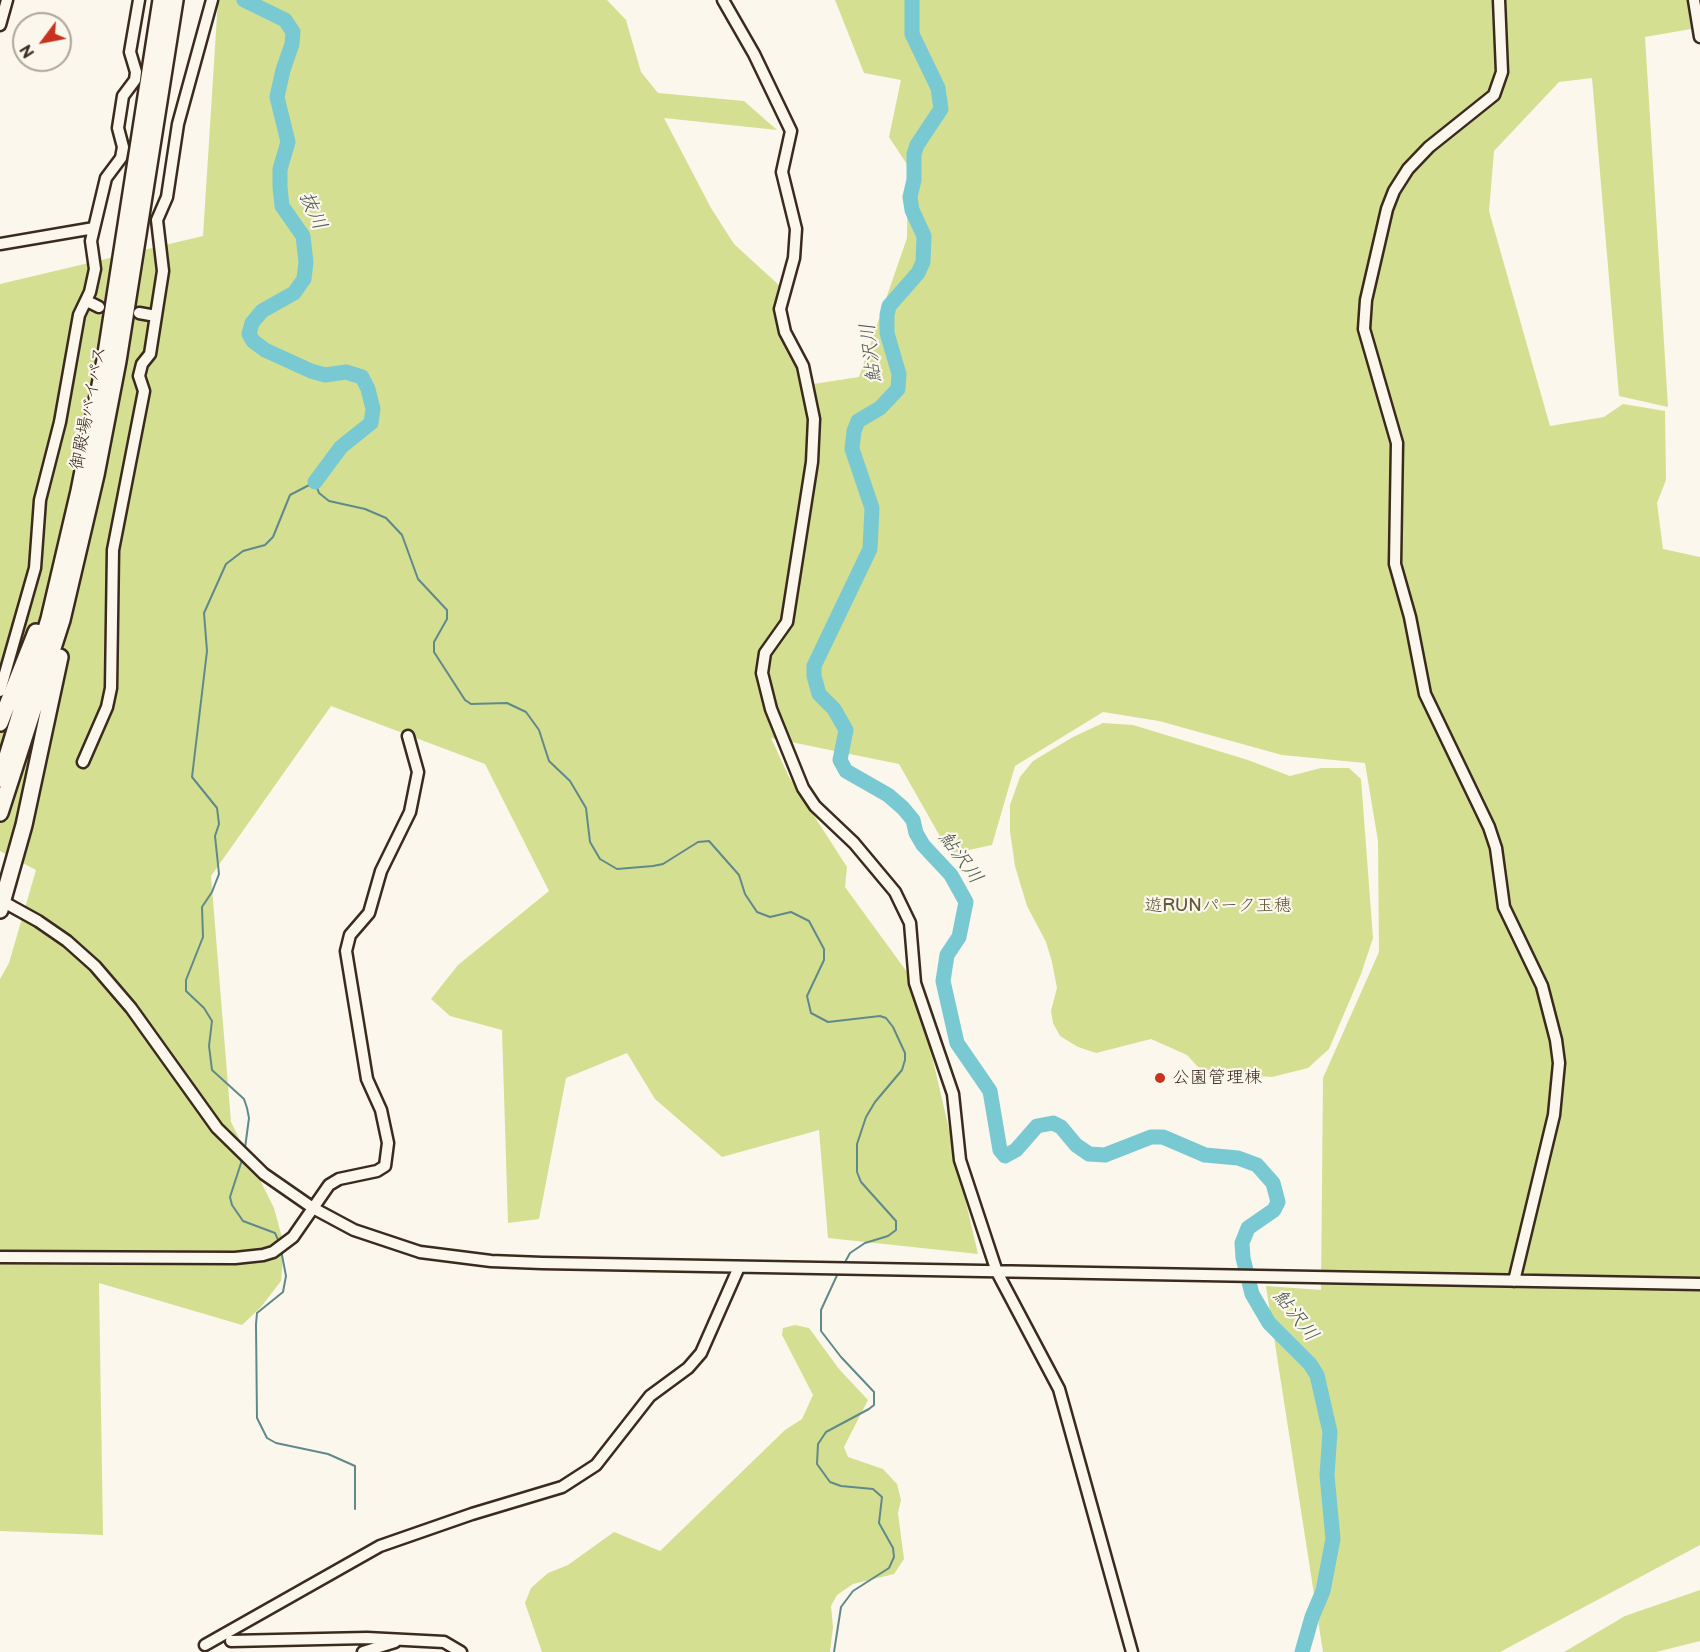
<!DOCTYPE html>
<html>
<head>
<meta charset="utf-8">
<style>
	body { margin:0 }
	#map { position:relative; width:1700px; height:1652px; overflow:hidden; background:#fbf7ec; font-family:"Balsamiq Sans",sans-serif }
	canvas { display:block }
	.north { position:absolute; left:12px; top:12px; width:60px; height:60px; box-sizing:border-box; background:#fbf7ec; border:2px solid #aea59a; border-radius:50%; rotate:238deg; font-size:16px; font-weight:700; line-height:24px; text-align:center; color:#3b2a1e }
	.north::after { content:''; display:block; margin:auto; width:21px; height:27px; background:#c8321e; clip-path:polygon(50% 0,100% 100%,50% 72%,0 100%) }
</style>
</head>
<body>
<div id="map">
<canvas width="1700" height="1652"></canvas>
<div class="north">N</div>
</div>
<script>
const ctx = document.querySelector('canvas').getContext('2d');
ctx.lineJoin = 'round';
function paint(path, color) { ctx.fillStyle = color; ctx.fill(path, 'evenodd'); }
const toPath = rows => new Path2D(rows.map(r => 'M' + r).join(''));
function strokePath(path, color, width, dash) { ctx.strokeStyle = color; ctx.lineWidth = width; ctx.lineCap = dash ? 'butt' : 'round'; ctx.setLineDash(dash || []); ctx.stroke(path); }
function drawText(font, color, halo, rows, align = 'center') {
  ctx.font = font + ' "Balsamiq Sans","Klee One",sans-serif'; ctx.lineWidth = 4.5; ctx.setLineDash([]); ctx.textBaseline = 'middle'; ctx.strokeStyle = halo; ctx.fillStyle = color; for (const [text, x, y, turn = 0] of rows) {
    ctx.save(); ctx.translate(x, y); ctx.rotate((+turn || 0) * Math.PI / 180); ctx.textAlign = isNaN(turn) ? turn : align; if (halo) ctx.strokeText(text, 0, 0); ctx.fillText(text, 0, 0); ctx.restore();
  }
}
const green = toPath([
	[218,0,607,0,626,20,641,72,658,93,744,101,777,130,664,118,711,208,734,244,781,287,800,386,859,377,907,238,908,166,889,137,901,80,864,73,835,0,1687,0,1691,29,1645,37,1668,407,1619,396,1592,78,1559,82,1494,151,1489,211,1550,426,1604,417,1623,404,1665,411,1666,480,1657,503,1663,549,1700,557,1700,1545,1500,1652,1323,1652,1266,1286,1321,1290,1323,1078,1379,952,1378,841,1365,763,1282,755,1159,721,1103,712,1015,766,992,845,950,854,899,764,771,738,789,777,847,867,845,887,915,983,978,1254,828,1238,819,1130,722,1157,655,1099,627,1053,566,1078,539,1219,508,1223,502,1030,450,1016,431,999,458,965,549,891,485,764,331,706,211,876,231,1122,274,1208,284,1245,281,1281,261,1307,242,1325,99,1283,103,1535,0,1531,0,979,9,963,36,870,0,851,0,284,203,236],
	[1103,723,1133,725,1248,760,1290,776,1321,768,1349,768,1361,779,1373,938,1361,974,1329,1049,1308,1068,1272,1077,1220,1073,1198,1067,1187,1055,1151,1039,1096,1053,1078,1047,1060,1036,1053,1023,1051,1011,1057,988,1052,962,1046,942,1027,906,1015,866,1010,831,1010,805,1020,777,1033,761,1073,737],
	[795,1325,809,1328,839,1369,868,1400,844,1447,848,1457,883,1469,897,1484,901,1500,898,1513,904,1559,894,1574,853,1584,837,1595,831,1606,833,1627,830,1652,542,1652,525,1603,531,1588,548,1573,568,1565,614,1532,660,1551,785,1430,802,1419,813,1395,782,1335,783,1328],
	[1700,1590,1700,1641,1656,1652,1564,1652,1625,1616]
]);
const stream = toPath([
	[245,1148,249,1118,247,1108,244,1099,212,1070,209,1046,212,1021,204,1008,186,991,186,980,203,937,202,907,212,892,219,874,215,836,219,824,217,808,192,777,207,651,204,613,226,564,243,551,265,545,273,537,290,495,315,482,319,493,329,501,365,509,386,518,402,535,418,579,447,610,447,619,434,642,434,652,465,700,471,704,507,703,526,712,539,730,549,761,570,781,586,808,590,842,600,859,617,869,653,866,663,864,698,842,709,841,739,875,745,894,757,912,770,917,791,912,809,921,824,949,824,960,807,996,811,1013,828,1022,880,1016,886,1018,893,1027,905,1053,905,1060,902,1070,875,1102,866,1117,857,1144,857,1172,861,1182,896,1221,896,1230,888,1236,865,1243,850,1253,844,1264],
	[242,1160,230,1197,232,1205,243,1221,275,1233,279,1242],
	[281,1250,286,1276,283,1292,257,1313,256,1324,257,1418,267,1438,276,1443,328,1454,355,1466,355,1509],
	[834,1652,841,1607,853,1591,889,1568,894,1557,893,1548,879,1523,882,1497,873,1489,841,1486,830,1482,817,1464,818,1444,826,1432,869,1409,874,1405,874,1392,841,1357,821,1331,821,1310,839,1271]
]);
const river = toPath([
	[244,0,285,20,293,32,292,44,283,70,277,97,288,142,280,169,280,187,282,206,303,236,306,262,304,279,294,293,262,311,252,323,249,334,253,341,265,350,311,371,325,375,346,372,362,377,368,389,373,409,371,423,341,447,315,482],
	[912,0,912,34,938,88,941,109,917,145,914,154,914,180,910,197,912,210,924,236,923,262,918,273,889,306,887,315,887,333,899,374,898,389,880,408,858,421,854,431,852,449,872,508,870,549,814,666,814,676,819,694,834,709,846,730,840,760,846,771,888,795,903,808,913,820,916,833,923,845,951,875,966,902,959,937,947,955,943,981,957,1043,990,1091,1000,1150,1005,1156,1016,1150,1037,1126,1053,1123,1061,1127,1076,1145,1089,1154,1105,1155,1151,1137,1163,1137,1205,1155,1238,1158,1257,1165,1273,1183,1278,1202,1274,1210,1248,1228,1242,1243,1243,1258,1252,1294,1269,1323,1310,1364,1317,1375,1330,1432,1327,1475,1333,1539,1323,1591,1312,1617,1302,1652]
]);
const minor = toPath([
	[723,0,754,54,791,131,782,172,796,229,794,258,780,309,785,332,803,366,814,419,812,462,787,622,765,653,762,673,771,709,803,788,815,806,854,843,895,892,910,923,915,983,953,1094,960,1160,997,1272,1059,1389,1132,1652],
	[1499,0,1502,72,1494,95,1429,147,1408,169,1394,191,1387,209,1366,300,1364,329,1397,443,1395,564,1410,617,1425,694,1489,827,1496,848,1504,907,1542,986,1556,1040,1559,1063,1554,1115,1514,1281],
	[1694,0,1700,37],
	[0,25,7,0],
	[0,244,94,228],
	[87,301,99,307],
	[139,313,156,316],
	[0,691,35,568,40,500,60,422,79,315,90,292,95,269,91,241,106,178,121,158,123,147,118,128,123,96,135,80,136,72,130,52,139,0],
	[83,762,107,707,111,688,113,550,144,391,139,376,142,364,150,354,163,271,157,220,167,197,178,124,212,0],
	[0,900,38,921,67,941,95,966,131,1008,217,1128,264,1174,313,1208,354,1230,420,1252,491,1261,542,1263,1700,1284],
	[0,1257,235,1258,263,1255,273,1252,293,1237,329,1185,339,1179,377,1171,385,1166,388,1143,381,1110,367,1079,346,951,350,935,369,913,381,871,410,812,418,772,408,736],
	[231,1641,367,1638,444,1642,461,1652],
	[205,1645,380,1546,472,1514,562,1487,596,1465,650,1396,688,1368,701,1353,739,1267],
	[363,1652,395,1642]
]);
const highway = toPath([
	[0,723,36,632],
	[0,779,49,619,79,491,105,360,161,0],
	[0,813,62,620,96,475,118,361,175,0],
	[0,910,24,825,60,657]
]);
const markers = [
	[1160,1078,6,"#c8321e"]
];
const streetNames = [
	["御殿場バイパス",89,408,-79]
];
const parkNames = [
	["遊RUNパーク玉穂",1218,906]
];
const poiNames = [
	["公園管理棟",1172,1078]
];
const waterNames = [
	["抜川",312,211,66],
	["鮎沢川",872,353,-97],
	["鮎沢川",960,858,54],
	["鮎沢川",1295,1316,52]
];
paint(green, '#d4df92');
strokePath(stream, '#60898b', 2);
strokePath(river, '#79c9d3', 15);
strokePath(minor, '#3b2a1e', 15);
strokePath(highway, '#3b2a1e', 20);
strokePath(minor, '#fbf7ec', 10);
strokePath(highway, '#fbf7ec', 15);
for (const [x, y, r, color] of markers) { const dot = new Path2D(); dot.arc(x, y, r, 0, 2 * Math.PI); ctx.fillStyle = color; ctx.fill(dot); strokePath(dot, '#fbf7ec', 2); }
drawText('18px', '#3b2a1e', '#fbf7ec', streetNames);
drawText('18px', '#61573b', '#fbf7ec', parkNames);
drawText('18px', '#3b2a1e', '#fbf7ec', poiNames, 'left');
drawText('italic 20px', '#4e5a54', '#fbf7ec', waterNames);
</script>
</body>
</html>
